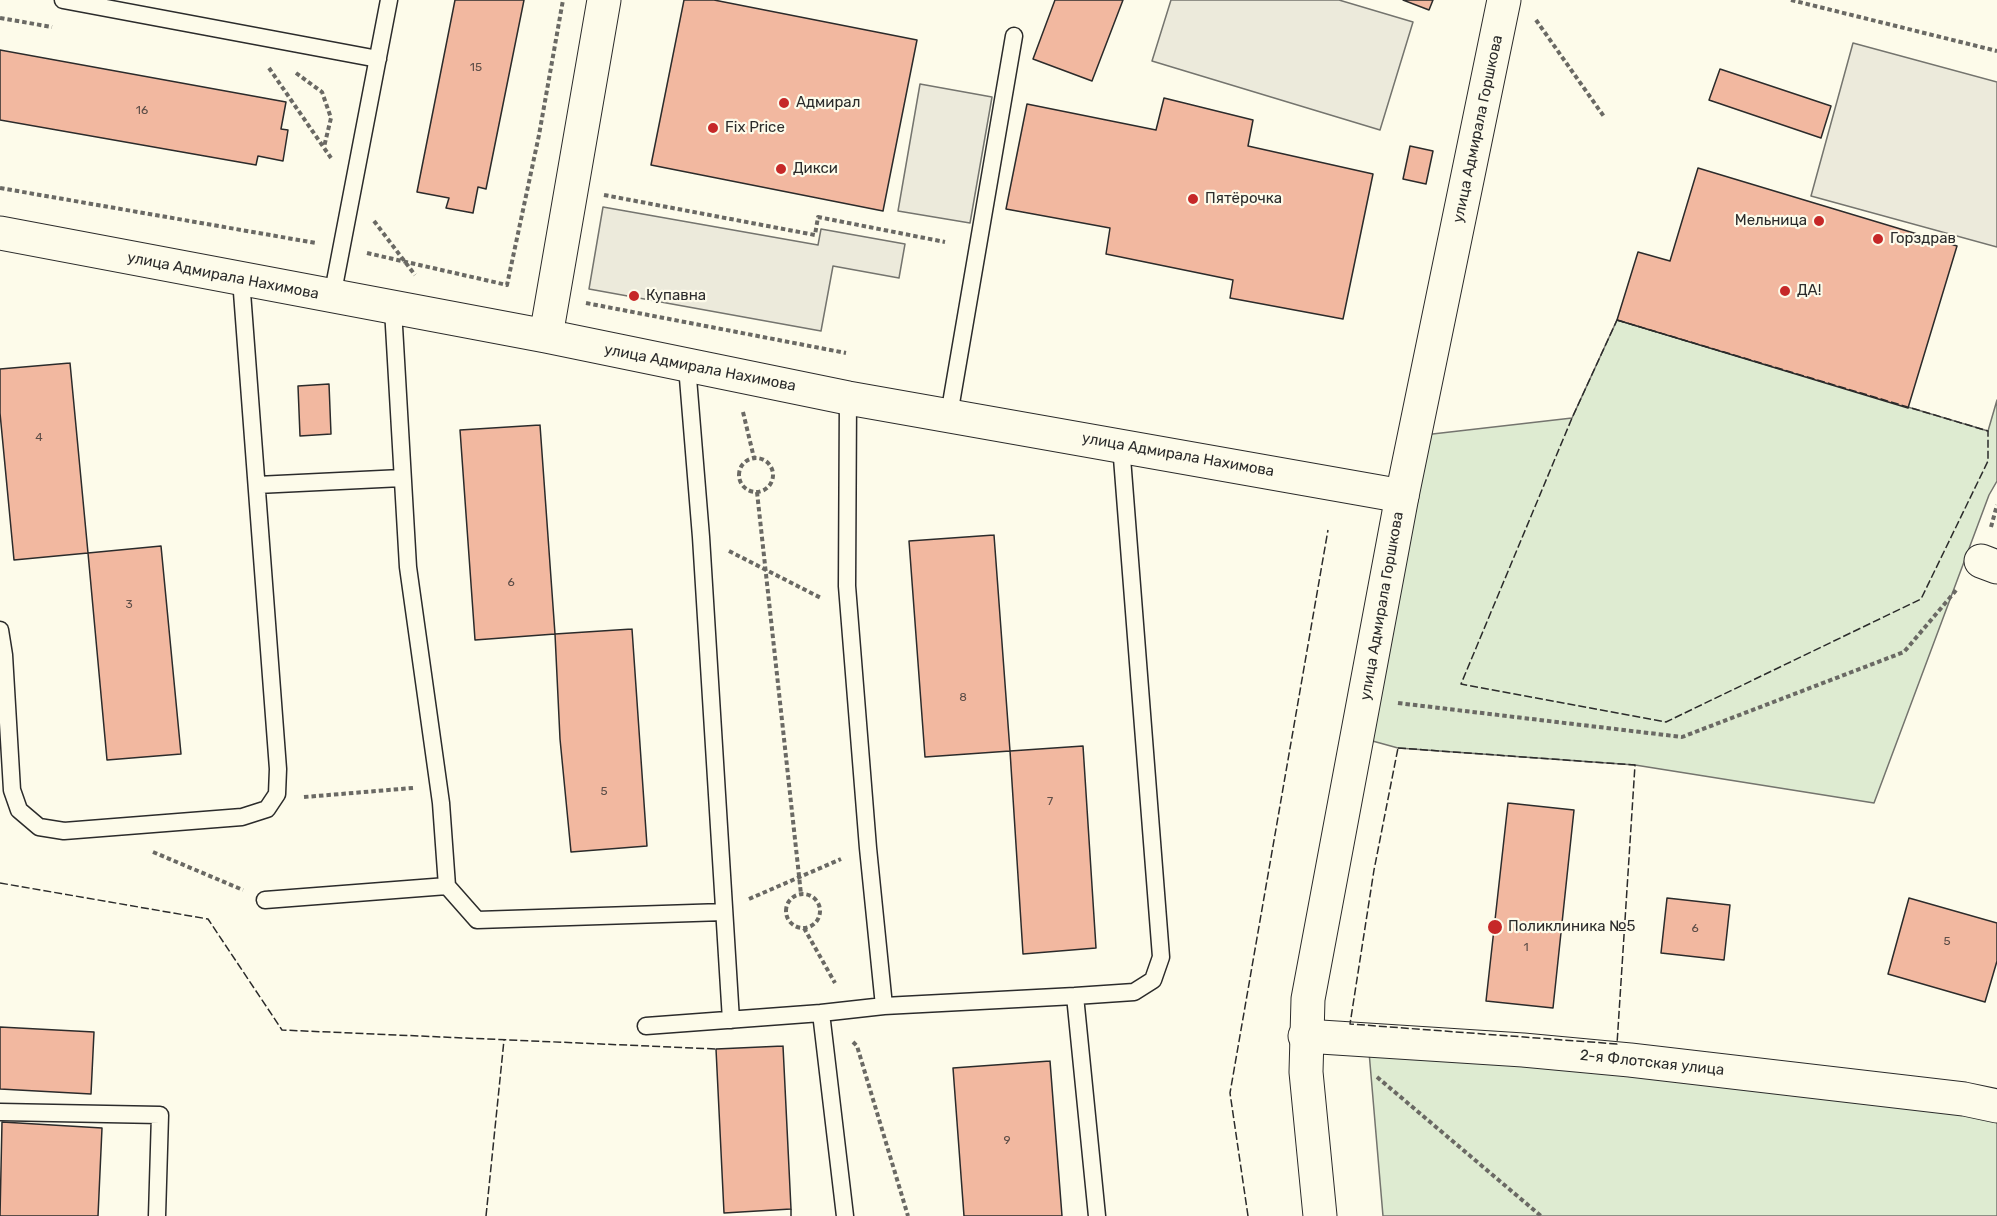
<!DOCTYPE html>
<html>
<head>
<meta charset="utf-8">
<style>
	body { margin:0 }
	canvas { display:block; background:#fdfbea }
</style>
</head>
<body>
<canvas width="1997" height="1216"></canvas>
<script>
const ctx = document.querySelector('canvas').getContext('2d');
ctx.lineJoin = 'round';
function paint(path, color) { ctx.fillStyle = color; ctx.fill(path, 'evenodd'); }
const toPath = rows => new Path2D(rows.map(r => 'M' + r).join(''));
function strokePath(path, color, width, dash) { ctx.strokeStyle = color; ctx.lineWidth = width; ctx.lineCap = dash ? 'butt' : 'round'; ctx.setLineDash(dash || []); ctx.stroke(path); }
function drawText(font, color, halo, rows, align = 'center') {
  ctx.font = font + ' Rubik,sans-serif'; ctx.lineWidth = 4.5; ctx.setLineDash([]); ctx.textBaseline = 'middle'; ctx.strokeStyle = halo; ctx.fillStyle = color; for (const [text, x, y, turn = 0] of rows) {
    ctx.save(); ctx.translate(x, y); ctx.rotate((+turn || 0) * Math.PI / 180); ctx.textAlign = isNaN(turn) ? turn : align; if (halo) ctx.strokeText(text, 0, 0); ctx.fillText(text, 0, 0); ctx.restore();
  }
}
const green = toPath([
	[1617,320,1988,431,1997,400,1997,481,1989,495,1874,803,1635,765,1398,748,1358,737,1415,436,1572,418,1617,320],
	[1368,1040,1997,1106,1997,1216,1383,1216,1368,1040]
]);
const parking = toPath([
	[1171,0,1339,0,1413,22,1380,130,1152,61,1171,0],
	[1853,43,1997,82,1997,247,1811,196,1853,43],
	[920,84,992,97,970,223,898,211,920,84],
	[603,207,818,245,821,229,905,244,899,278,833,266,821,331,589,289,603,207]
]);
const building = toPath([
	[455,0,524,0,486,189,478,187,473,213,446,208,449,198,417,192,455,0],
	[684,0,714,0,917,40,883,211,651,165,684,0],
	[1055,0,1123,0,1092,81,1033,59,1055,0],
	[1403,0,1433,0,1429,10,1403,0],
	[0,50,286,102,281,129,288,130,283,161,258,156,256,165,0,120,0,50],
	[1720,69,1831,106,1821,138,1709,100,1720,69],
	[1164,98,1253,120,1248,146,1373,174,1343,319,1230,298,1233,280,1106,254,1110,228,1006,209,1027,104,1156,130,1164,98],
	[1410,146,1433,151,1426,184,1403,179,1410,146],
	[1698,168,1957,246,1908,408,1617,320,1638,252,1670,261,1698,168],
	[70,363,88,553,14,560,0,413,0,369,70,363],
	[329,384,331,434,300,436,298,386,329,384],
	[540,425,555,634,475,640,460,430,540,425],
	[994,535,1010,751,925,757,909,541,994,535],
	[161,546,181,754,107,760,88,553,161,546],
	[632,629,647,846,571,852,560,739,555,634,632,629],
	[1083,746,1096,948,1023,954,1010,751,1083,746],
	[1508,803,1574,810,1553,1008,1486,1001,1508,803],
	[1667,898,1730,905,1724,960,1661,953,1667,898],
	[1909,898,1997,923,1997,961,1985,1002,1888,974,1909,898],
	[0,1027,94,1032,91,1094,0,1089,0,1027],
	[783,1046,791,1209,724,1213,716,1049,783,1046],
	[1050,1061,1062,1216,964,1216,953,1068,1050,1061],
	[2,1122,102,1128,98,1216,0,1216,2,1122]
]);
const path = toPath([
	[1791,0,1997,51],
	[0,18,52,27],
	[1536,20,1605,118],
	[269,68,331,158],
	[296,73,322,92,331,118,324,147],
	[0,188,316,243],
	[604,195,815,235,818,217,945,242],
	[374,221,415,275],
	[367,253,507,285,539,135,563,0],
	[586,303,846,353],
	[743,412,754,458],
	'739 475a17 17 0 1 1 34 0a17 17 0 1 1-34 0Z',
	[757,492,801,894],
	[1991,527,1997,505],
	[729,551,821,598],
	[1398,703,1682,737,1904,652,1958,588],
	[304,797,413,788],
	[153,852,243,890],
	'786 911a17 17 0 1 1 34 0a17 17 0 1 1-34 0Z',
	[749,899,841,859],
	[804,928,835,983],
	[853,1042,857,1046,908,1216],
	[1377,1077,1541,1216]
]);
const lane = toPath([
	[63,0,378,59],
	[332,297,389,0],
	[393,309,408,567,441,803,447,886,477,920,724,912],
	[687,366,701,537,731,1020],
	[848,398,847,586,868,848,884,1006,1075,996,1097,1216],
	[949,415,1014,36],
	[257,485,402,478],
	[0,630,4,655,12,790,19,810,39,827,64,831,242,817,267,809,277,794,278,769,241,279],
	[265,900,447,886],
	[1075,996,1134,992,1153,980,1161,957,1121,445],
	[646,1026,821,1013],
	[0,1112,160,1115,157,1216],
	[845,1216,821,1013,884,1006]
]);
const street = toPath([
	[0,233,546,336,848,398,1402,496],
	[546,336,604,0],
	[1981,561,1997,567],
	[1305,1036,1523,1050,1630,1060,1964,1099,1997,1106]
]);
const secondary = toPath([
	[1320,1216,1306,1072,1308,999,1402,496,1504,0]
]);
const fence = toPath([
	[1617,320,1988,431,1988,461,1921,599,1666,722,1461,684,1572,418,1617,320],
	[1398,748,1635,765,1617,1044,1350,1024,1374,870,1398,748],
	[0,883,208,919,282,1030,716,1049],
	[791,1209,791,1216],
	[486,1216,504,1040],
	[1248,1216,1230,1093,1328,530]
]);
const markers = [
	[784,103,6,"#c62828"],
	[713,128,6,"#c62828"],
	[781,169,6,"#c62828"],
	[1193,199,6,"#c62828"],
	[1819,221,6,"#c62828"],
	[1878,239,6,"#c62828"],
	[1785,291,6,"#c62828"],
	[634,296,6,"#c62828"],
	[1495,927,8,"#c62828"]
];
const numberNames = [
	["15",476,68],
	["16",142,111],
	["4",39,438],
	["6",511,583],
	["3",129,605],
	["8",963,698],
	["5",604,792],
	["7",1050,802],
	["6",1695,929],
	["5",1947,942],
	["1",1526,948],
	["9",1007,1141]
];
const poiNames = [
	["Адмирал",796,103],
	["Fix Price",725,128],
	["Дикси",793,169],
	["Пятёрочка",1205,199],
	["Мельница",1807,221,"right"],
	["Горздрав",1890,239],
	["ДА!",1797,291],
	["Купавна",646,296],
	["Поликлиника №5",1508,927]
];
const streetNames = [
	["улица Адмирала Горшкова",1478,129,-78],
	["улица Адмирала Нахимова",223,276,11],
	["улица Адмирала Нахимова",700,368,11],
	["улица Адмирала Нахимова",1178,455,10],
	["улица Адмирала Горшкова",1382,606,-80],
	["2-я Флотская улица",1652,1063,6]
];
paint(green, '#deebd1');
strokePath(green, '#74746e', 1.5);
paint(parking, '#eceadb');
strokePath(parking, '#74746e', 1.5);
paint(building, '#f2b8a0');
strokePath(building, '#2b2b2b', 1.5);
strokePath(lane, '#2b2b2b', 19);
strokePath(street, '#2b2b2b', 35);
strokePath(secondary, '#2b2b2b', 35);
strokePath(path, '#6a6964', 4, [4.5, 3]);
strokePath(lane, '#fdfbea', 16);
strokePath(street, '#fdfbea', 33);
strokePath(secondary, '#fdfbea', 33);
strokePath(fence, '#2b2b2b', 1.5, [8, 3]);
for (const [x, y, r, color] of markers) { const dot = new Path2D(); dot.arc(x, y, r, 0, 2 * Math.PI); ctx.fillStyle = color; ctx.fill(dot); strokePath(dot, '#fdfbea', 2); }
drawText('12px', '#5d4e48', null, numberNames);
drawText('15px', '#2b2b2b', '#fdfbea', poiNames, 'left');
drawText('15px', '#2b2b2b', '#fdfbea', streetNames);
</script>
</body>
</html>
